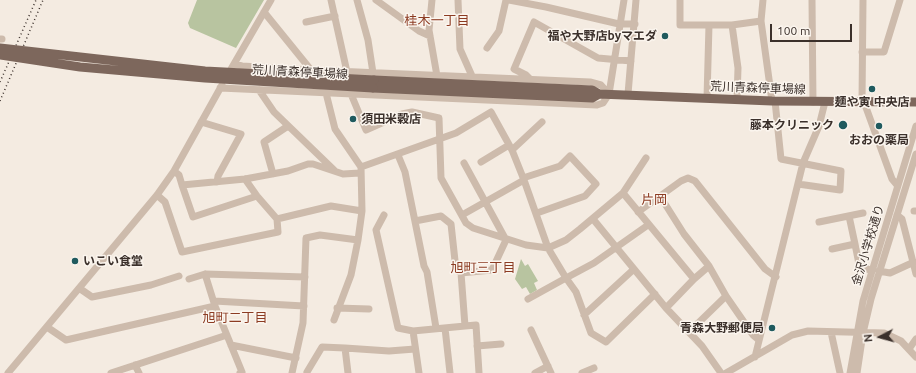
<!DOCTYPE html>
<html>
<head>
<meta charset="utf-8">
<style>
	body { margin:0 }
	#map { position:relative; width:916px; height:373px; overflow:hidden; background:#f4ebe1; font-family:Ubuntu,sans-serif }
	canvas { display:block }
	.north { position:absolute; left:860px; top:317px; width:40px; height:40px; -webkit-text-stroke:3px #fbf5ee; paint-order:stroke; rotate:264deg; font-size:11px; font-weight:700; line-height:16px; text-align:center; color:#3b302b }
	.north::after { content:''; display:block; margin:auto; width:14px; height:18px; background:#3b302b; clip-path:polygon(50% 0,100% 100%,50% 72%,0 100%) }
	.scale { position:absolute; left:770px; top:24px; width:82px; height:18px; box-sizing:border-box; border:2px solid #3b302b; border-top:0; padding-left:5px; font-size:12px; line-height:14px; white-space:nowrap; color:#3b302b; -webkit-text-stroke:3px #fbf5ee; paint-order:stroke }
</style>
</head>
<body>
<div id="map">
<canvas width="916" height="373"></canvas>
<div class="north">N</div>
<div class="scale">100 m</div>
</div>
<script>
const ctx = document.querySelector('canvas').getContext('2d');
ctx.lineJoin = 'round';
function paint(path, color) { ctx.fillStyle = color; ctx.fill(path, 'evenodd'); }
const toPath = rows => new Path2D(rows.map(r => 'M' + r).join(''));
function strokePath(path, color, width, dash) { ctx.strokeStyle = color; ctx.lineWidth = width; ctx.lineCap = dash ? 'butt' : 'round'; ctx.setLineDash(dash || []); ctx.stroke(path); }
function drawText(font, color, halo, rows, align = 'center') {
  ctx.font = font + ' Ubuntu,"Noto Sans JP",sans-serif'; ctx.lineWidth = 3; ctx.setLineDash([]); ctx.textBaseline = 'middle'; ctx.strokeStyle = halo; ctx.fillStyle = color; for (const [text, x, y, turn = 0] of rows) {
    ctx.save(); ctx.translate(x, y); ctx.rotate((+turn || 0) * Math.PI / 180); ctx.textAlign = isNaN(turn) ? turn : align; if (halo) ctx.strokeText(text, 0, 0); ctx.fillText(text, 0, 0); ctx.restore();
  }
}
const green = toPath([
	[197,0,264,0,236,48,190,28,188,23],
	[521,259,525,266,528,264,538,281,534,283,537,290,530,294,526,287,522,289,515,279]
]);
const minor = toPath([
	[331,0,347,72],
	[357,0,368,40,373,73],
	[376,0,419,31,430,36],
	[432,0,429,30,437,76],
	[458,0,460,49,472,76],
	[509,0,546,7,619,24,635,24],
	[680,0,680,25,732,25,761,21],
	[763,0,761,21,772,101],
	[812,0,813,102],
	[264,12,311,70],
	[306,22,335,16],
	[732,25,738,68,737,99],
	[0,39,2,39],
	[487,48,499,31,506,0],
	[862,52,884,52,900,0],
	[234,64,242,66,311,70,590,82,601,85,609,94],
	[227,76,271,0],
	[530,79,526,75,514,69,534,22,598,58,631,61],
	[220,88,597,105,603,103,609,94,624,0],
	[259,90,274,112,334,170],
	[351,94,366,130,402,114,412,112,439,118,441,178,466,223,473,228,526,245,548,248,566,240,580,229,623,193,646,158],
	[628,94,636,0],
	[707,98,709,25],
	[775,101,781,159,841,171,840,190,798,184],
	[862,102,863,0],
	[864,102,892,179,897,185],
	[201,122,241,134,218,176,217,182],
	[512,150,542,122],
	[398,155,405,172,424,266,427,272,436,328],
	[481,162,509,145],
	[464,163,506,240],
	[361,167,456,133,491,112,512,150,524,180,548,248,566,278,594,263,648,225],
	[174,171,179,175,182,185,245,179,288,171,308,164,313,164,343,174,360,173],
	[273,174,264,142,288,126],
	[523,178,560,166,570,156,596,184,585,196,537,213],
	[182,185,193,217,257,196],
	[623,193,694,279],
	[157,195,165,202,182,252,278,232,277,219,257,196,245,179],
	[660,196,684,234,709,266,726,296,753,335,759,340],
	[914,211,916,211],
	[638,212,681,181,688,178,695,181,765,269,776,277],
	[384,215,376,230,398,328,413,331],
	[462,215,524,180],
	[897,215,902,219,916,274],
	[277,219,331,206,362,211],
	[593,219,666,308,702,346,721,373],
	[415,221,441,216,451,224,456,270,461,273],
	[819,222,863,213],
	[855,244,859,264,871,271],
	[832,249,855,244,849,216],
	[879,271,890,273,914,262],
	[205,274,215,306,242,372,240,373],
	[189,279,205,274,305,277],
	[79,288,92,297,151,285,179,276],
	[528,299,566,278,576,292,591,333,606,342,655,294],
	[214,301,304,306],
	[337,308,369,309],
	[666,308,694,279,709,266],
	[584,315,634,269],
	[334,320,351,275,358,240],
	[465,326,476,325,479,373],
	[47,327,66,340,215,306],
	[445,328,450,373],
	[531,330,551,373],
	[689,332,726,296],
	[831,332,840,373],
	[231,345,296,358],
	[477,346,501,344],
	[909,349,916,339],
	[755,357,803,163,819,126,825,102],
	[135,365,139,373],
	[307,372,322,347,345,348],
	[8,373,157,195,174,171,222,85],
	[111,373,227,335],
	[292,373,303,323,306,238,320,235,358,240,362,211,361,167,335,129,326,93],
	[348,373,345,348,389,351,415,349],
	[419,373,413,331,465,326,461,273,492,270,506,240],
	[535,373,548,366],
	[582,373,594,368],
	[726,373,792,335,808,331,884,333,901,341,916,357],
	[850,373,863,301,916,126],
	[857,373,863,333,871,299,916,154]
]);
const major = toPath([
	[374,80,592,90,599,94,772,101,916,102],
	[373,88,592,98,599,94]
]);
const rail = toPath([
	[0,82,36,0],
	[0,101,43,0]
]);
const majorBridge = toPath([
	[0,48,205,71,374,80],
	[0,55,80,67,205,78,373,88]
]);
const markers = [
	[665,36,4,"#1f5a5e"],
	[872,89,4,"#1f5a5e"],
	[353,119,4,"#1f5a5e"],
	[843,125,5,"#1f5a5e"],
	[879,126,4,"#1f5a5e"],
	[75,261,4,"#1f5a5e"],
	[772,328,4,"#1f5a5e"]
];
const poiNames = [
	["福や大野店byマエダ",657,36],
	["麺や寅 中央店",872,102,"center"],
	["須田米穀店",361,119,"left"],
	["藤本クリニック",834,125],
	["おおの薬局",879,140,"center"],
	["いこい食堂",83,261,"left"],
	["青森大野郵便局",764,328]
];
const streetNames = [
	["荒川青森停車場線",300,72,3],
	["荒川青森停車場線",758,88,2],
	["金沢小学校通り",868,245,-73]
];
const neighbourhoodNames = [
	["桂木一丁目",437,21],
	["片岡",654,200],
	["旭町三丁目",483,268],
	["旭町二丁目",235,318]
];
paint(green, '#b8c4a0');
strokePath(minor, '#cdbbac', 7);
strokePath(major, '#7d675c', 9);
strokePath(rail, '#3b302b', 1.5, [1, 3]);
strokePath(majorBridge, '#7d675c', 9);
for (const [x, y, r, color] of markers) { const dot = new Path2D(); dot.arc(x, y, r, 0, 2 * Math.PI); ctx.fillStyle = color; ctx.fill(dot); strokePath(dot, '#fbf5ee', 1.5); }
drawText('bold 12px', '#3b302b', '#fbf5ee', poiNames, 'right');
drawText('12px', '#3b302b', '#fbf5ee', streetNames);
drawText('13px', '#8c3b22', '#fbf5ee', neighbourhoodNames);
</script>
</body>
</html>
